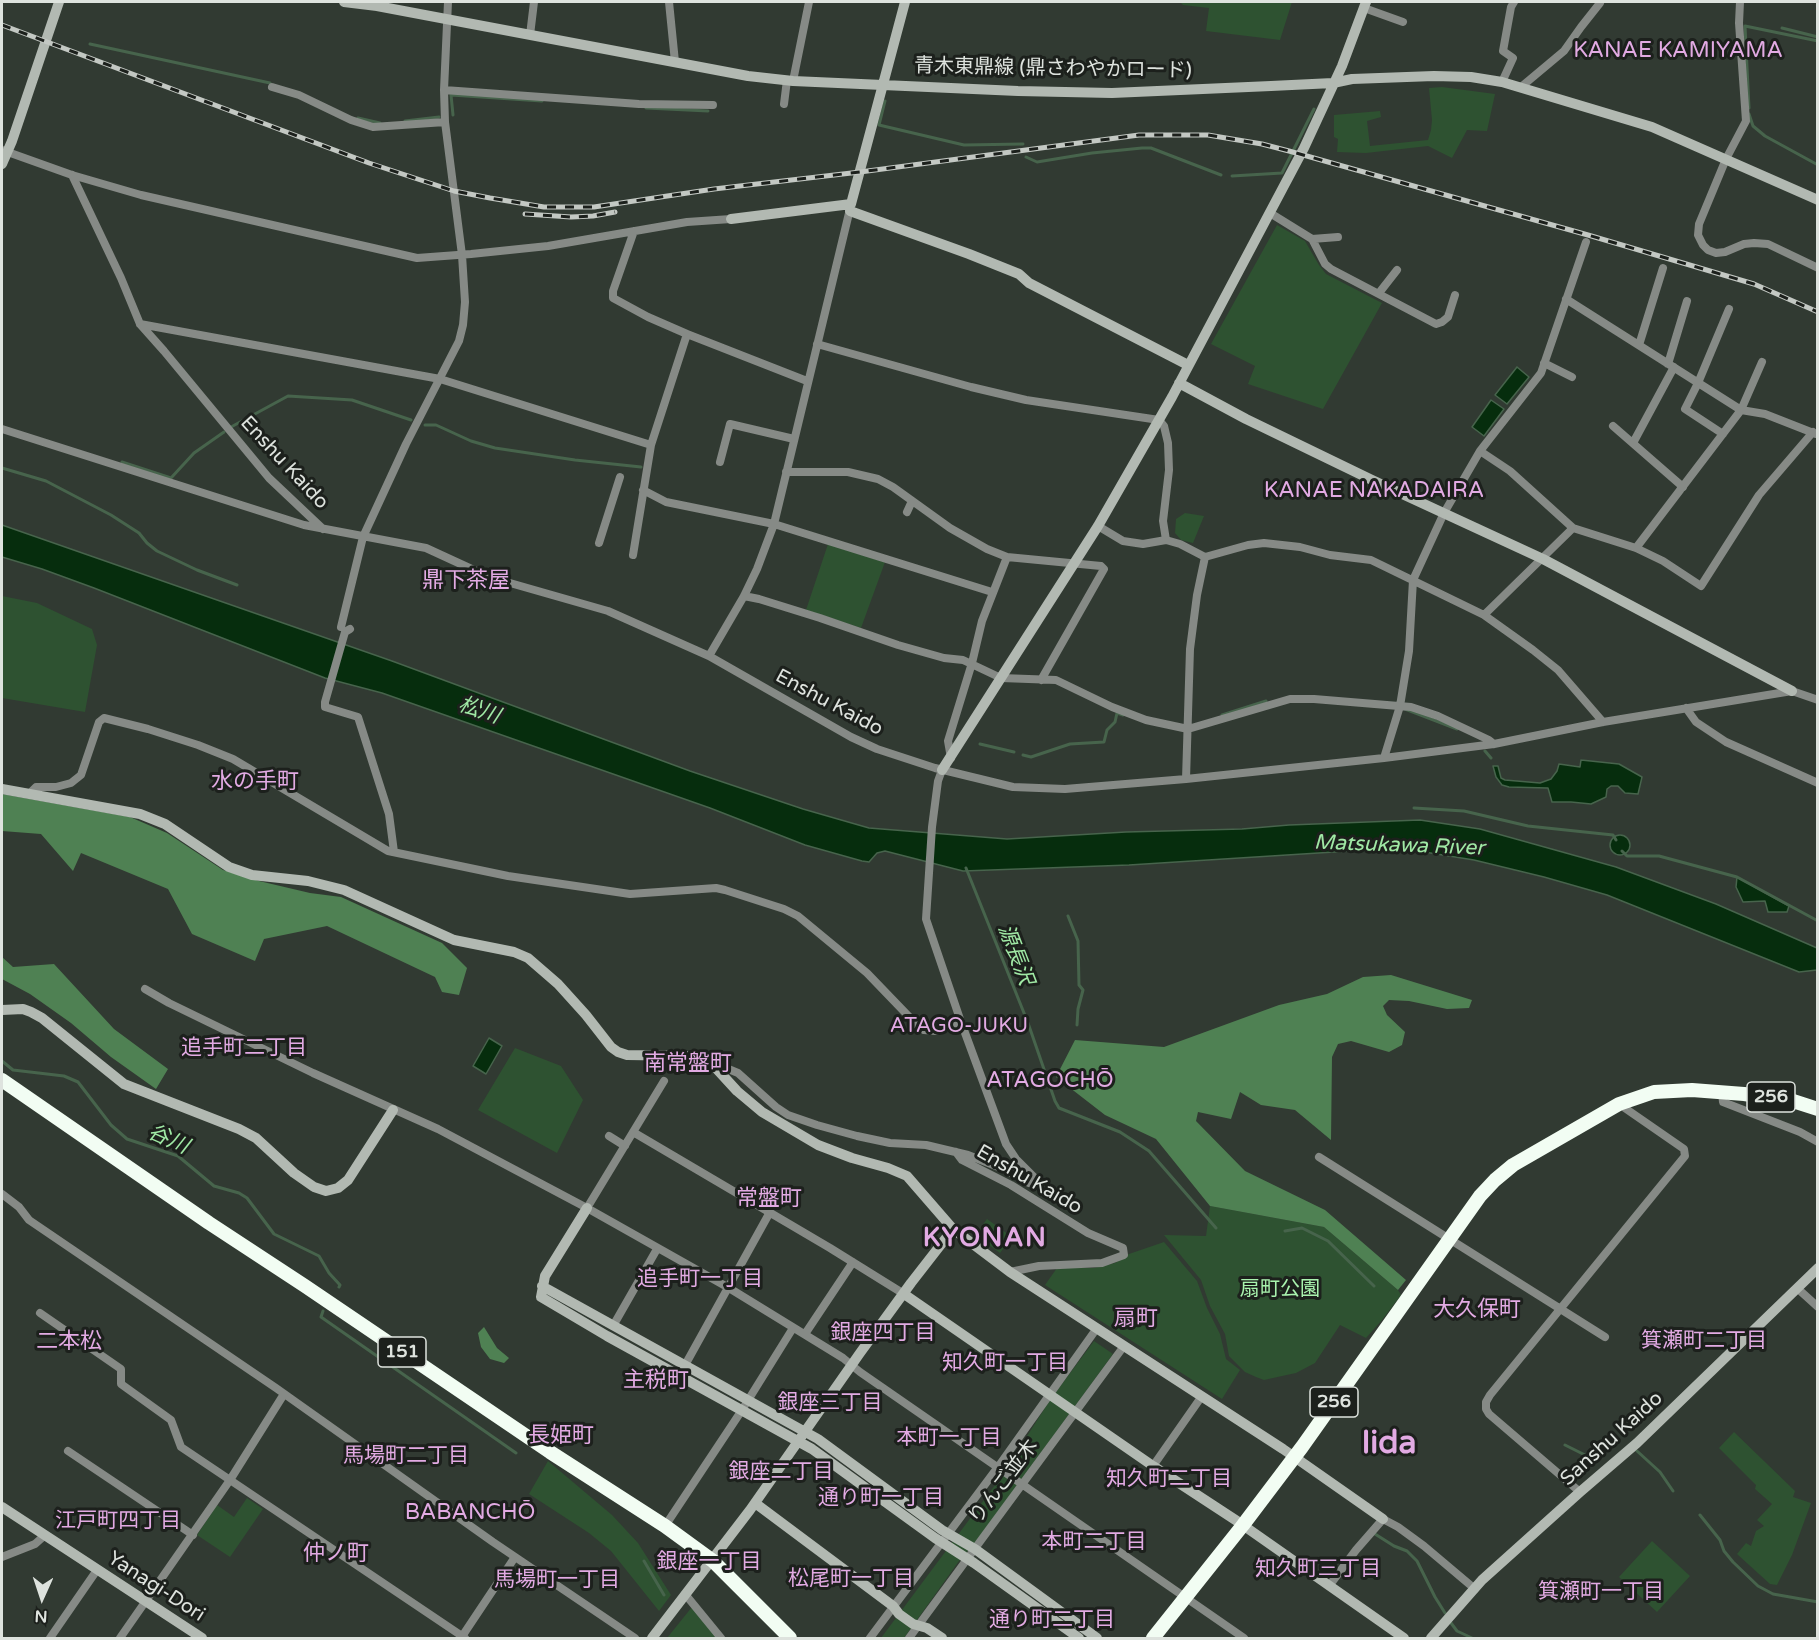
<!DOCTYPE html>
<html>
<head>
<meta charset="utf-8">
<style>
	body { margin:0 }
	#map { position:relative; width:1819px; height:1640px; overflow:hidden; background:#313a32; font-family:"Varela Round",sans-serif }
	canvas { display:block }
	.frame { position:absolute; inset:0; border:3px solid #dee3de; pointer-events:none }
	.north { position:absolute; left:12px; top:1568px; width:60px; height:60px; -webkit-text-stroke:4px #1c201c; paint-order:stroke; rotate:183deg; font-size:16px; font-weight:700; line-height:24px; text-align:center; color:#dee3de }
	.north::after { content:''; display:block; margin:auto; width:21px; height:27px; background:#dee3de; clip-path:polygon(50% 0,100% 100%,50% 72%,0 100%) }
</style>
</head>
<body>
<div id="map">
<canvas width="1819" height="1640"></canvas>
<div class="frame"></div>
<div class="north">N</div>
</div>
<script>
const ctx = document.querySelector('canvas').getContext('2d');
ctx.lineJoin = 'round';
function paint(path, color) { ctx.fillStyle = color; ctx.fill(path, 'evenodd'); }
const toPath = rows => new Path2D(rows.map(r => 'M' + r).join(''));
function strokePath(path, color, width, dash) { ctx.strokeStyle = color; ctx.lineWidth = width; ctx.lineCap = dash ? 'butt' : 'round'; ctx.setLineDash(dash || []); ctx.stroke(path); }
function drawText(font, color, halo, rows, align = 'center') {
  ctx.font = font + ' "Varela Round","Noto Sans JP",sans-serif'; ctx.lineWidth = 6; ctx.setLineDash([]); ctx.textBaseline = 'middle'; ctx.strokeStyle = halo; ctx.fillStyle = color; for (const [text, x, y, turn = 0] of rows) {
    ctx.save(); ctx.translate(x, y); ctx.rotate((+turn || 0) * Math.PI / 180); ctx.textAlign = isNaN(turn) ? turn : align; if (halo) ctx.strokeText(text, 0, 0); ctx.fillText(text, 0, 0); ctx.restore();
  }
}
const green = toPath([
	[1180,2,1292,2,1280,40,1206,31,1209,8,1183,5],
	[1442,87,1495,94,1487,131,1467,130,1452,158,1428,146,1366,153,1337,152,1338,139,1334,137,1334,115,1380,111,1381,117,1367,121,1370,146,1428,140,1431,130,1432,120,1429,88],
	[1277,225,1305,241,1319,265,1326,274,1382,303,1323,409,1248,384,1255,366,1211,344],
	[1185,513,1204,516,1193,543,1181,540,1175,533,1176,519],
	[828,544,885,562,861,628,806,610],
	[2,596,37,603,92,629,97,645,85,712,2,698],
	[515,1048,561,1066,583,1100,557,1153,478,1110],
	[1210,1206,1324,1227,1398,1290,1401,1295,1382,1320,1366,1338,1340,1325,1315,1363,1296,1373,1282,1376,1264,1380,1256,1377,1245,1372,1229,1356,1225,1334,1210,1306,1201,1280,1164,1235,1206,1236],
	[987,1219,1012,1237,1000,1253,975,1235],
	[1164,1242,1197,1281,1207,1308,1220,1334,1226,1359,1240,1370,1222,1399,1045,1285,1057,1268,1094,1268,1115,1263,1129,1254],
	[1094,1341,1113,1354,978,1539,959,1561,904,1638,881,1638,1001,1477,1050,1400],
	[1734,1432,1795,1491,1793,1497,1811,1503,1792,1555,1777,1585,1770,1584,1737,1554,1746,1543,1751,1546,1756,1531,1764,1526,1757,1520,1772,1504,1755,1489,1756,1485,1719,1448],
	[548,1461,612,1515,638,1543,671,1595,659,1611,611,1551,589,1533,529,1494],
	[247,1498,263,1509,230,1557,197,1535,217,1505,234,1517],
	[1652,1541,1690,1576,1657,1612,1619,1577],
	[692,1607,717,1638,667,1638]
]);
const forest = toPath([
	[2,794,130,817,167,833,223,870,259,881,310,893,341,897,442,943,467,968,459,995,442,992,435,977,327,926,264,939,255,961,192,934,168,889,81,853,73,871,41,834,2,831],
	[2,957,13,967,54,964,114,1029,168,1069,156,1089,111,1057,71,1023,30,994,2,979],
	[1391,975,1472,1000,1469,1008,1447,1009,1409,1001,1389,1000,1383,1006,1387,1015,1405,1032,1402,1045,1389,1052,1351,1041,1338,1044,1332,1057,1331,1140,1295,1110,1261,1105,1240,1092,1231,1119,1198,1112,1196,1121,1245,1171,1325,1210,1406,1280,1398,1290,1324,1227,1210,1206,1156,1139,1105,1115,1056,1077,1075,1040,1164,1047,1279,1005,1327,994,1363,977],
	[484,1327,497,1348,509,1358,504,1363,490,1359,481,1347,478,1333]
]);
const water = toPath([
	[1517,367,1529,377,1507,404,1495,395,1517,367],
	[1491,400,1504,409,1484,436,1472,427,1491,400],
	[2,525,392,661,690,771,803,809,869,828,1007,839,1126,832,1242,829,1289,825,1420,820,1480,829,1616,867,1716,904,1817,948,1817,970,1799,972,1607,895,1544,877,1474,860,1418,851,1350,851,1129,865,963,871,885,851,877,853,869,862,862,861,805,845,710,808,382,693,325,678,94,588,42,569,2,557,2,525],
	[1581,760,1619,764,1642,777,1638,794,1625,793,1618,786,1611,786,1607,789,1606,797,1591,804,1571,802,1552,802,1548,788,1509,787,1502,785,1496,777,1493,766,1498,766,1501,778,1505,780,1540,783,1551,779,1557,771,1559,764,1580,767,1581,760],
	'1610 845a10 10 0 1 1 20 0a10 10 0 1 1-20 0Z',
	[1737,877,1789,906,1787,912,1768,912,1765,901,1743,902,1736,887,1737,877],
	[489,1038,502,1046,486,1074,473,1066,489,1038]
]);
const stream = toPath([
	[1782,28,1818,37],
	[90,44,270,83],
	[885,101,879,125,964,145,1023,144],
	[646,108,708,111],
	[1749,108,1745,26,1818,41],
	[1749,114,1753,126,1765,136,1818,165],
	[453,115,451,95,542,101],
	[358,118,380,123],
	[405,121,439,117],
	[1026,157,1037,162,1092,153,1142,148,1151,148,1221,175],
	[1232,176,1282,173,1314,109],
	[425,425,436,425,471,441,495,448,575,460,641,467],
	[231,427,288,396,352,400,411,420],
	[122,462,171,478,194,453,224,432],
	[2,468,46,481,111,515,139,533,147,543,157,551,197,570,237,585],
	[1405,709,1457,729],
	[1222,715,1266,701],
	[980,744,1014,752],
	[1485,751,1491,758],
	[1023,755,1031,757,1070,744,1104,742,1107,730,1115,722,1117,713,1123,715],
	[1414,808,1464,811,1528,826,1613,835,1616,840],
	[1622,851,1627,856,1659,856,1737,877,1818,921],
	[966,868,1028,1023,1055,1101,1059,1108,1120,1132,1149,1151,1216,1228],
	[1068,916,1078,941,1079,985,1083,990,1078,1009,1077,1025],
	[2,1061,13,1070,64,1076,78,1082,111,1125,127,1139,178,1156,214,1186,239,1193,247,1198,274,1234,319,1256,329,1273,340,1285,339,1287],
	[1285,1231,1302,1228,1328,1241,1374,1286],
	[323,1311,321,1317,516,1453],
	[1565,1445,1593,1459,1610,1447],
	[1637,1451,1660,1472,1673,1491],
	[1700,1515,1720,1540,1724,1551,1733,1562,1758,1586,1773,1594,1818,1602],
	[1375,1534,1394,1546,1407,1551,1417,1561,1435,1597,1445,1613],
	[644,1561,664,1595],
	[1451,1623,1457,1631,1472,1638]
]);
const street = toPath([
	[669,2,675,62],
	[1740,2,1739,23,1746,121,1726,159,1699,224,1698,235,1703,245,1708,250,1716,253,1725,252,1744,244,1754,243,1768,244,1818,268],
	[1364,8,1403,22],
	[530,35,534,2],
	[793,81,809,2],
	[1502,82,1513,58,1503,51,1511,7,1514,2],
	[272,87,299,95,351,120,373,127,445,122],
	[1521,87,1564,51,1581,27,1600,3],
	[444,90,639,104,713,105],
	[784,104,787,80],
	[2,150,72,175,141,195,417,258,471,254,548,246,687,222,731,219],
	[72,175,121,278,140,324,164,351,269,478,323,529],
	[1270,213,1312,239,1325,264,1331,269,1436,324,1442,322,1448,317,1455,295],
	[634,231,613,291,613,298,648,317,687,334],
	[1312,239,1338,237],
	[1379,293,1397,270],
	[1566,299,1741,410,1765,414,1816,434],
	[140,324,440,379,651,445],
	[817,344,971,387,1026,400,1159,420,1164,426,1168,443,1169,470,1163,521,1166,540],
	[1639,345,1663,268],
	[1544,363,1572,377],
	[1668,364,1687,301],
	[1613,426,1683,487],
	[2,429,304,525,426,548,489,577,608,611,709,656,851,737,877,749,935,768,1013,787,1065,789,1186,779,1384,758,1494,744,1603,722,1792,691,1818,700],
	[1723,434,1685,409,1698,383,1729,309],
	[1633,443,1674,367],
	[1480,451,1510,471,1573,528,1636,548,1663,561,1701,586,1759,495,1813,432],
	[720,462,730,424,794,439],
	[786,472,848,472,878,479,893,487,950,528,987,549,1007,557,1101,566,1104,569,1041,680],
	[643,490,666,502,774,524,992,592],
	[907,512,912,501],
	[1098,526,1123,541,1143,544,1166,540,1180,544,1205,557,1248,545,1264,543,1300,547,1330,555,1371,560,1484,615,1533,650,1558,670,1603,722],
	[599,543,620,477],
	[1636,548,1741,410,1762,362],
	[633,555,651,445,687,334,807,381],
	[744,596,759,599,820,618,898,645,944,658,963,660,1001,678,1056,680,1112,707,1146,720,1188,729,1290,699,1314,699,1411,707,1438,716,1489,740,1494,744],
	[1484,615,1573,528],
	[341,627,363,537,406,444,459,341,463,325,465,302,462,255,445,122,444,90,448,2],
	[350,629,345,632,325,702,325,707,358,717,389,814,394,852],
	[709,656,744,596,757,569,774,524,850,209],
	[1686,708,1696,722,1726,742,1818,783],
	[951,758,948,741,972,663,982,621,1007,557],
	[1384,758,1400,706,1409,651,1413,580,1444,513,1480,451,1541,373,1586,242],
	[1186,779,1190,649,1197,595,1205,557],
	[30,793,36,787,56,787,71,783,81,775,99,722,104,718,148,729,198,745,233,759,388,851,508,876,630,894,716,888,725,890,784,909,798,916,867,973,919,1027,924,1030,936,1031,961,1022],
	[145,989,169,1003,313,1073,438,1129,587,1208,729,1288,843,1358,860,1372,1244,1638],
	[715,1067,726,1068,738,1073,776,1107,788,1115,817,1125,857,1136,890,1143,926,1145,968,1155,1006,1170,1029,1183,1034,1184,1037,1183,1036,1179,1016,1159,1006,1144,961,1022,926,919,932,827,938,781,942,770],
	[1722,1092,1723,1102,1800,1132,1818,1142],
	[633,1132,830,1248,904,1294],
	[609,1136,625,1146],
	[956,1152,962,1160,1011,1185,1088,1233,1123,1248,1124,1255,1102,1263,1039,1266,1010,1272],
	[1319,1157,1605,1337],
	[2,1194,19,1207,29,1220,276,1388,493,1542,635,1638],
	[587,1208,664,1081],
	[1797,1288,1818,1307],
	[40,1313,121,1369,121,1384,171,1420,181,1447,465,1638],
	[613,1326,657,1249],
	[805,1334,853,1262],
	[679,1376,770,1212],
	[68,1451,193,1535],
	[1153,1466,1202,1396],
	[1580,1492,1489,1414,1486,1409,1486,1402,1490,1395,1685,1156,1684,1149,1619,1104],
	[665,1526,742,1410,793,1328],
	[2,1557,35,1544,44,1536],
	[1329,1586,1356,1550,1383,1519,1398,1527,1424,1546,1475,1589],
	[685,1594,721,1638],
	[50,1638,97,1570],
	[120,1638,230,1480,284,1394],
	[461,1638,515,1557],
	[870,1638,998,1467,1097,1328],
	[909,1638,1124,1346]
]);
const secondary = toPath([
	[344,2,377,6,748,76,793,81,1018,91,1112,93,1271,86,1333,83,1352,79,1434,76,1471,77,1502,82,1652,127,1818,200],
	[2,164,12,141,59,2],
	[850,211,969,254,1019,274,1029,283,1188,365],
	[731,219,851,204,905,2],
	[1179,383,1246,419,1372,480,1543,559,1792,691],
	[942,770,1098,526,1172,397,1304,148,1342,66,1366,2],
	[2,789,140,814,165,824,229,867,252,875,308,881,344,890,454,940,514,952,528,958,558,984,586,1015,611,1047,618,1052,627,1055,688,1056,701,1059,715,1067,737,1091,762,1112,818,1145,852,1158,888,1168,907,1176,953,1229,1010,1272,1283,1449,1383,1519],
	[2,1010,23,1009,31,1012,42,1018,124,1084,239,1129,256,1138,294,1173,314,1187,326,1191,338,1188,348,1180,393,1110],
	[587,1208,545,1276,541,1297,607,1336,812,1449,935,1538,974,1563,1079,1638],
	[542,1286,818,1439,942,1530,975,1549,1097,1638],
	[904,1294,1153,1466,1237,1521,1404,1638],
	[755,1503,893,1606,899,1614,913,1624,927,1628,942,1638],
	[2,1507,202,1638],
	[652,1638,750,1510,860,1353,911,1283,953,1229],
	[1431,1638,1482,1580,1580,1492,1637,1443,1818,1268]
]);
const highway = toPath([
	[2,1080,209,1223,305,1286,550,1452,665,1526,713,1561,790,1638],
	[1153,1638,1243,1525,1302,1447,1480,1196,1495,1180,1513,1165,1619,1104,1654,1092,1692,1090,1744,1094,1793,1101,1818,1109]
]);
const rail = toPath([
	[2,25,369,163,454,191,490,198,544,207,594,207,714,189,860,172,1139,135,1208,135,1262,144,1289,151,1588,235,1754,284,1818,312],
	[525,214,571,217,593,216,615,212]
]);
const shields = [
	[1771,1097,48],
	[402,1352,48],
	[1334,1402,48]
];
const shieldNames = [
	["256",1771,1097],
	["151",402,1352],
	["256",1334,1402]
];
const streetNames = [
	["青木東鼎線 (鼎さわやかロード)",1053,69,1],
	["Enshu Kaido",284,463,47],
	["Enshu Kaido",829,703,28],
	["Enshu Kaido",1029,1180,30],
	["Sanshu Kaido",1612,1439,-42],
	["りんご並木",1004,1482,-53],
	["Yanagi-Dori",156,1587,33]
];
const parkNames = [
	["扇町公園",1280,1290]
];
const waterNames = [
	["松川",479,711,19],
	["Matsukawa River",1399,846,2],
	["源長沢",1015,955,69],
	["谷川",168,1140,24]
];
const neighbourhoodNames = [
	["ATAGO-JUKU",959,1026],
	["追手町二丁目",244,1048],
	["追手町一丁目",700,1279],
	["銀座四丁目",883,1333],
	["箕瀬町二丁目",1704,1341],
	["知久町一丁目",1005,1363],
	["銀座三丁目",830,1403],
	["本町一丁目",949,1438],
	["馬場町二丁目",406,1456],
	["銀座二丁目",781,1472],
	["知久町二丁目",1169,1479],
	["通り町一丁目",881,1498],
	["江戸町四丁目",118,1521],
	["本町二丁目",1094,1542],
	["銀座一丁目",709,1562],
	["知久町三丁目",1318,1569],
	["松尾町一丁目",851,1579],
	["馬場町一丁目",557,1580],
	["箕瀬町一丁目",1601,1592],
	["通り町二丁目",1052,1620]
];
const quarterNames = [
	["KANAE KAMIYAMA",1678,51],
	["KANAE NAKADAIRA",1374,491],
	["鼎下茶屋",466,581],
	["水の手町",255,782],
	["南常盤町",688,1064],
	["ATAGOCHŌ",1050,1081],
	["常盤町",769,1199],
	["大久保町",1477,1310],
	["扇町",1136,1319],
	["二本松",69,1342],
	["主税町",656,1381],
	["長姫町",561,1436],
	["BABANCHŌ",470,1513],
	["仲ノ町",336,1554]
];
const districtNames = [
	["KYONAN",985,1239]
];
const townNames = [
	["Iida",1389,1445]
];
paint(green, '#2e5231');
paint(forest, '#4f8153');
paint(water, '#062d0d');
strokePath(water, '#47644c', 1.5);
strokePath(stream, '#47644c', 3);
strokePath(street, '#868a86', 8);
strokePath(secondary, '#b2b9b2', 10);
strokePath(highway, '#f2fdf3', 14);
strokePath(rail, '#c3c8c3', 5);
strokePath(rail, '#1c201c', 3, [9]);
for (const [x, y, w] of shields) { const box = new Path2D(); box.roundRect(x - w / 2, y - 15, w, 30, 4.5); ctx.fillStyle = '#1c201c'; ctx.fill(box); strokePath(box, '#dee3de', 1.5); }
drawText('bold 18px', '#dee3de', null, shieldNames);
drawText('20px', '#dee3de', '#1c201c', streetNames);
drawText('20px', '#a9f3ae', '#1c201c', parkNames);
drawText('italic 21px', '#a0e9a5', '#1c201c', waterNames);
drawText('21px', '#e2aae3', '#1c201c', neighbourhoodNames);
drawText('22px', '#e2aae3', '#1c201c', quarterNames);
ctx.letterSpacing = '1.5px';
drawText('bold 26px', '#e2aae3', '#1c201c', districtNames);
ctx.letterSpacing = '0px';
drawText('bold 32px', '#e2aae3', '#1c201c', townNames);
</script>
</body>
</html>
